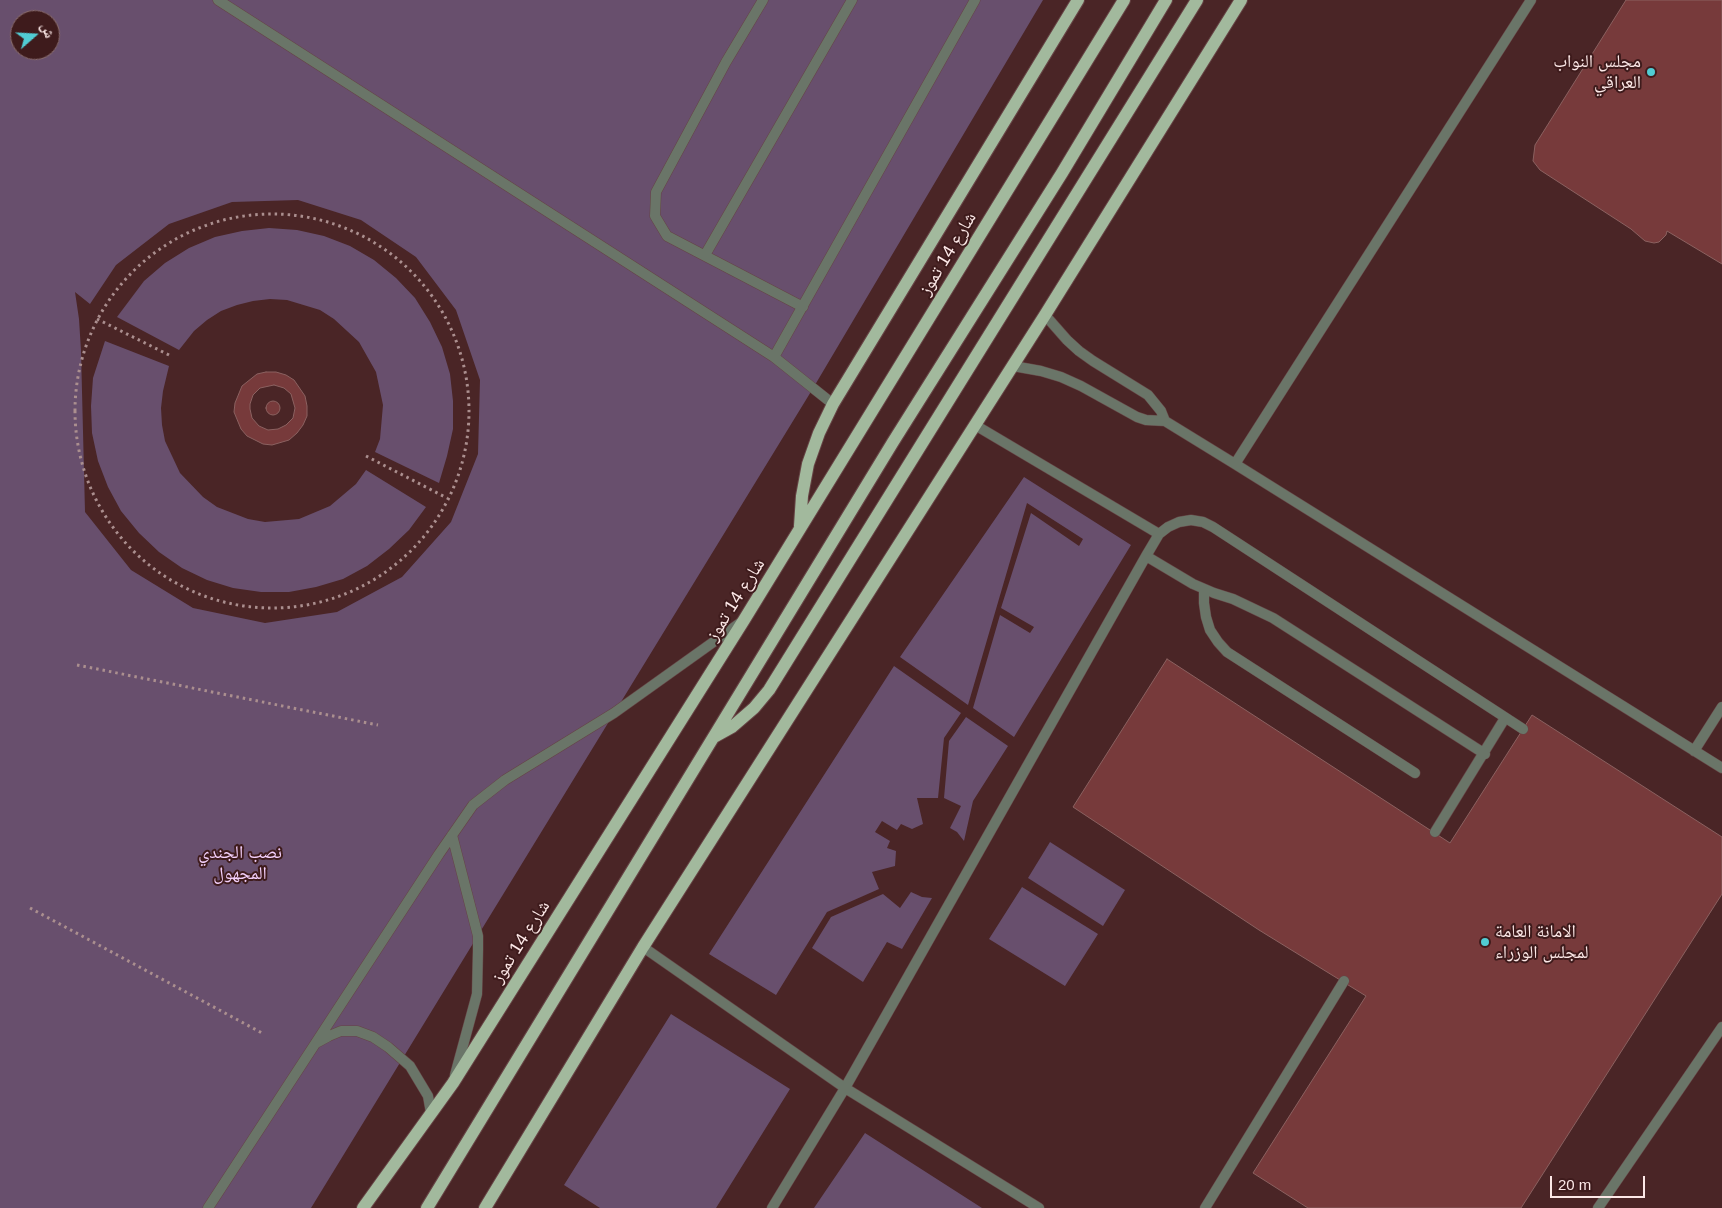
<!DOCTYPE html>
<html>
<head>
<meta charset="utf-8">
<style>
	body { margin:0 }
	#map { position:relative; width:1722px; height:1208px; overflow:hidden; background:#4a2526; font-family:Helvetica,"Noto Naskh Arabic",sans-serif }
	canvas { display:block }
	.north { position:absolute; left:10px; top:10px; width:50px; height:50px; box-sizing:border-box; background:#3e1b1c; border:1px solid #8a6d6d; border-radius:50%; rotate:71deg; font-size:14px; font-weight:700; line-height:20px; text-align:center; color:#fce8e7 }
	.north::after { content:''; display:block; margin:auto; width:18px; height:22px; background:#51ccd3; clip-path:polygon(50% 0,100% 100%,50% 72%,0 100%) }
	.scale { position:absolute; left:1550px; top:1176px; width:95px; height:22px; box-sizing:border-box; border:2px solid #fce8e7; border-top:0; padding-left:6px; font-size:15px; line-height:18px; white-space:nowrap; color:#fce8e7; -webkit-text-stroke:4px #3e1b1c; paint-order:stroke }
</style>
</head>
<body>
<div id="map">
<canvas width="1722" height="1208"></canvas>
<div class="north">ش</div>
<div class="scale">20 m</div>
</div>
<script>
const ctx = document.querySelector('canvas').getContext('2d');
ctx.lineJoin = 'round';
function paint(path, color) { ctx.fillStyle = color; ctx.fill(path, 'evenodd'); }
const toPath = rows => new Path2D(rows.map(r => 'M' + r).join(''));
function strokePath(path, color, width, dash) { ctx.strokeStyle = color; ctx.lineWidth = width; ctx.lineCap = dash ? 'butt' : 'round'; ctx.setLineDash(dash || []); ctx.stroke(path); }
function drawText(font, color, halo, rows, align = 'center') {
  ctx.font = font + ' Helvetica,"Noto Naskh Arabic",sans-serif'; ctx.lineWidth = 4; ctx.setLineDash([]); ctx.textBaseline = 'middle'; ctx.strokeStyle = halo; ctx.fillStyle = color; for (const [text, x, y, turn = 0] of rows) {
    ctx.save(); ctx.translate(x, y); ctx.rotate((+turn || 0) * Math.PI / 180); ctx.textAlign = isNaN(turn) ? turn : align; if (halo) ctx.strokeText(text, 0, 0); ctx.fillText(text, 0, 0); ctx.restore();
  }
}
const green = toPath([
	[0,0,1043,0,812,390,311,1208,0,1208],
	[20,20,50,20,50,50,20,50],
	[298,200,361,220,416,257,456,310,480,380,478,454,451,522,402,577,337,612,265,623,193,608,131,570,85,512,81,351,79,319,75,292,90,304,116,265,169,224,232,202],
	[269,228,297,230,324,236,350,246,374,260,396,278,415,298,430,322,442,347,450,374,453,401,453,429,447,456,439,483,375,452,380,439,383,405,376,372,359,342,334,319,320,310,287,300,270,299,253,301,237,305,221,311,207,320,194,331,179,350,117,317,144,281,165,263,189,248,215,237,242,231],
	[105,341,169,366,163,391,161,408,162,425,165,441,180,473,203,497,217,507,248,519,265,522,299,519,330,506,356,484,366,470,426,507,409,530,389,549,367,566,343,579,316,587,289,592,261,592,233,588,207,580,182,568,159,552,139,533,121,511,108,487,98,461,92,433,91,406,93,378],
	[1024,477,1131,545,1014,737,973,708,1000,615,1030,633,1034,627,1001,608,1031,513,1079,546,1083,539,1027,503,968,705,900,657],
	[894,666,961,713,944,738,938,798,917,798,923,824,912,829,901,824,897,830,882,821,875,832,890,841,887,848,896,851,895,866,872,872,879,889,827,912,776,995,709,954],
	[966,717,1008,746,973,801,964,841,957,832,950,828,961,806,944,798,949,741],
	[1050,842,1125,890,1103,926,1028,878],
	[1022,887,1098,934,1065,986,989,939],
	[911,892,922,897,932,898,902,949,887,942,863,982,812,948,831,917,883,894,900,908],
	[671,1014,790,1089,716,1208,600,1208,564,1185],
	[865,1133,982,1208,814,1208]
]);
const building = toPath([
	[1626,0,1722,0,1722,264,1667,231,1666,235,1659,242,1654,243,1645,241,1631,229,1540,170,1533,161,1535,145,1626,0],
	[266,372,276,372,286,375,294,380,305,396,307,406,307,416,303,425,297,433,289,440,272,445,263,444,247,436,241,429,234,412,235,403,242,386,257,374,266,372],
	[274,385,284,388,291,394,295,408,293,418,286,425,278,429,268,430,259,426,252,418,250,409,250,404,253,395,260,388,274,385],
	'266 408a7 7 0 1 1 14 0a7 7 0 1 1-14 0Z',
	[1167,659,1450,843,1532,715,1722,837,1722,894,1521,1208,1308,1208,1253,1173,1366,996,1259,930,1073,807,1167,659]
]);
const path = toPath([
	'75 411a197 197 0 1 1 394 0a197 197 0 1 1-394 0Z',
	[97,319,169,355],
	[366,456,447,498],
	[77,665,378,725],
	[30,908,262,1033]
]);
const lane = toPath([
	[218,0,774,357,833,404],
	[763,0,726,62,656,192,655,216,667,236,803,307],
	[705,255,852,0],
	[1045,315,1067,340,1079,351,1093,361,1148,395,1161,411,1165,421],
	[774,357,975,0],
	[1013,366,1041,371,1061,377,1081,386,1137,417,1146,420,1165,421,1235,464,1531,0],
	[975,425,1159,534],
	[1235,464,1722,768],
	[1146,556,1193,584,1214,593,1233,599,1273,618,1485,754],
	[1204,589,1204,603,1206,617,1210,630,1218,642,1227,652,1415,773],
	[1694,751,1722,707],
	[1435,832,1505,718],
	[452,835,478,936,478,950,477,994,455,1075],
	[643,947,845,1088,1039,1208],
	[318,1042,329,1036,341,1031,357,1031,373,1037,388,1047,410,1066,428,1096,431,1113],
	[208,1208,439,854,473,805,505,780,614,713,740,623],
	[772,1208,845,1088,1146,556,1159,534,1168,527,1179,522,1191,520,1203,522,1213,527,1523,729],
	[1205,1208,1344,981],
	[1598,1208,1722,1027]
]);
const primary = toPath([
	[800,526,802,496,808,464,819,433,833,404,1078,0],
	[714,737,732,727,754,708,769,690,1197,0],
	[363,1208,453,1083,744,620,1124,0],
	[427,1208,893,442,1062,173,1166,0],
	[485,1208,643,947,1045,315,1241,0]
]);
const markers = [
	[1651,72,5,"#51ccd3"],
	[1485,942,5,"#51ccd3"]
];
const poiNames = [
	["مجلس النواب",1641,62],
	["العراقي",1641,83],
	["الامانة العامة",1495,932,"left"],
	["لمجلس الوزراء",1495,953,"left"]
];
const streetNames = [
	["شارع 14 تموز",948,254,-59],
	["شارع 14 تموز",736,600,-58],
	["شارع 14 تموز",521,942,-58]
];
const parkNames = [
	["نصب الجندي",240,853],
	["المجهول",240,874]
];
paint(green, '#684f6d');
paint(building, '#773a3b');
strokePath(building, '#8b6160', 1);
strokePath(lane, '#664445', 11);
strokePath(primary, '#664445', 14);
strokePath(path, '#ab8f8f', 3, [2.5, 4]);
strokePath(lane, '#6a7568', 10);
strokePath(primary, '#a2b99d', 12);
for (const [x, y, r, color] of markers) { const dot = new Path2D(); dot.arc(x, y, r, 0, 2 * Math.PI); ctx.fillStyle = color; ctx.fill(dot); strokePath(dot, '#3e1b1c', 2); }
drawText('18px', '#fce8e7', '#3e1b1c', poiNames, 'right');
drawText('18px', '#fce8e7', '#3e1b1c', streetNames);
drawText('18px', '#f4d0fc', '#3e1b1c', parkNames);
</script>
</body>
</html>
